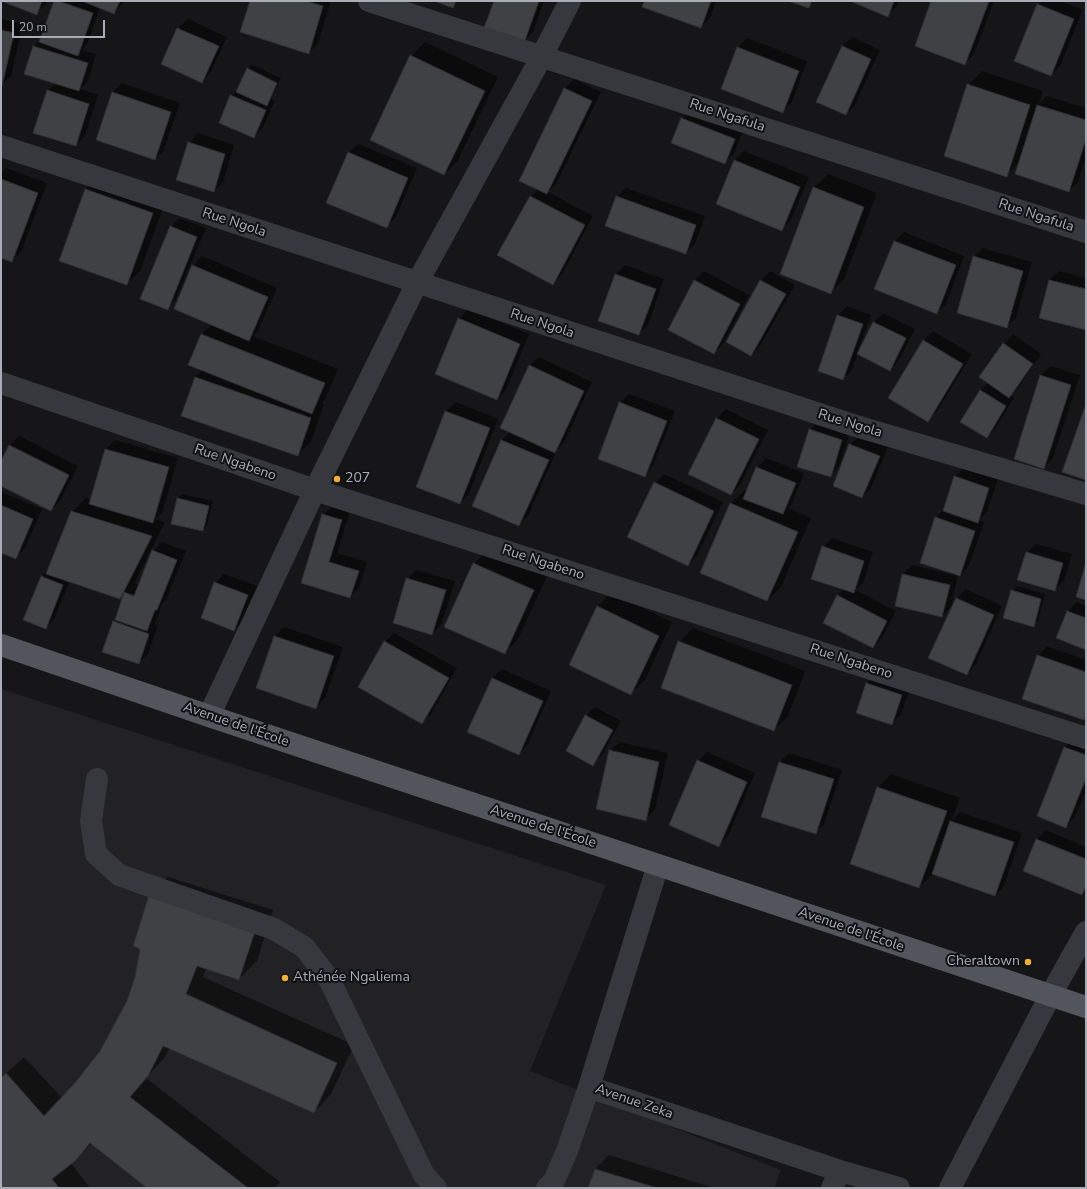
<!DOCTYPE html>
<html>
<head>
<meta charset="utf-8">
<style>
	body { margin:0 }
	#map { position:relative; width:1087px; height:1189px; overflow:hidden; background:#161618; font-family:"Nunito Sans",sans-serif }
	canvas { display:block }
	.frame { position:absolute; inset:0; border:2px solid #a8adb8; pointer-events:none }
	.scale { position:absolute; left:12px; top:20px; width:93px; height:18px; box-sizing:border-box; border:2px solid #a8adb8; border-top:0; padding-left:5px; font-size:12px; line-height:14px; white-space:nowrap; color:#a8adb8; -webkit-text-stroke:3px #111113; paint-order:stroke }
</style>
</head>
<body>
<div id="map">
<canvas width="1087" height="1189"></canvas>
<div class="frame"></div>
<div class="scale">20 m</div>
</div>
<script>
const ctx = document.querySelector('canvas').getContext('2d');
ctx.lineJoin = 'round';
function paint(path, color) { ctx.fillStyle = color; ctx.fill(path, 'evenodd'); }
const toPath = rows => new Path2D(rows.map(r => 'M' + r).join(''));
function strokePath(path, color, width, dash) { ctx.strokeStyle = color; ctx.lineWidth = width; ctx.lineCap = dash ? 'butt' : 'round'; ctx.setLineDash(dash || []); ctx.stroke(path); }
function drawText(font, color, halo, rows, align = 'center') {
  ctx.font = font + ' "Nunito Sans",sans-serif'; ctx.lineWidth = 4; ctx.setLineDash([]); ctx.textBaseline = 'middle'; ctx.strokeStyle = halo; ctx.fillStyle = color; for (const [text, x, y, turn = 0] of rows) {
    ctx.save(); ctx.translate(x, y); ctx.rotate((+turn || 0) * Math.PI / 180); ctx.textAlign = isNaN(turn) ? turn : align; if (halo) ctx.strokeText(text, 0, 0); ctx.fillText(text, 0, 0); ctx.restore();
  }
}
const built = toPath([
	[1,689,606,885,530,1071,781,1170,774,1188,1,1188]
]);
const shadow = toPath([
	[4,1,47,1,46,4,36,13],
	[55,1,124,1,123,4,113,13,100,8,87,45,82,50,96,54,88,81,80,89,98,95,85,136,76,145,48,91,56,83,33,47,42,39],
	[251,1,331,1,318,43,309,53],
	[495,1,544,1,533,32,523,41],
	[645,1,716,1,710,18,701,27],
	[791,1,815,1,809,7],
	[852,1,899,1,897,6,887,15],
	[933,1,994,1,974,54,964,63],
	[1041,1,1061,1,1083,10,1060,66,1051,75,1038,5],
	[1,19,23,24,11,76,1,85],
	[188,19,227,37,211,72,202,81,162,64,178,28],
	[852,37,880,50,855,105,846,114,842,46],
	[747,38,807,61,792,102,783,111,738,47],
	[425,42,498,77,458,160,444,174,371,139,411,56],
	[252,65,281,78,271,99,275,101,263,127,254,137,231,96,238,89,247,69],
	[982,71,1043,91,1039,104,1047,96,1086,108,1086,156,1078,182,1069,191,1019,162,1006,176,968,85],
	[574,79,601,92,556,184,548,192,593,216,562,274,552,284,499,255,531,196,538,189,520,180,565,88],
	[122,83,180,103,164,150,155,159,113,92],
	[691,109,743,130,734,154,724,163,682,119],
	[198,133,234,145,223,182,214,191,189,143],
	[358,144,417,168,396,217,387,226,348,153],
	[744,151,809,177,791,220,782,229,717,203,735,160],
	[6,168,47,183,21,252,12,261,1,257,1,173],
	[828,174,877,193,844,279,831,293,814,188],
	[99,176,166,200,140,271,127,284,85,190],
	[626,188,705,216,695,244,686,253,617,197],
	[180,218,206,228,176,299,167,308,171,227],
	[904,232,964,256,946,304,937,313,894,242],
	[983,248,1032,262,1016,318,1006,327,974,257],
	[202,256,277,288,258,331,253,336,338,369,325,399,322,403,324,404,311,442,297,455,195,377,203,370,189,365,202,334,212,324,193,266],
	[625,265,664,279,648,325,639,334,616,274],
	[704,271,749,295,723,344,714,353,694,281],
	[770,271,795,285,760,346,751,355,727,341,761,281],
	[1059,271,1086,278,1086,329,1049,280],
	[847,306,871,315,859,349,861,350,874,323,883,313,915,329,899,360,890,370,858,353,852,370,843,379,819,370,838,315],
	[468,309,529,334,506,390,497,399,459,319],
	[933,331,972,354,937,411,928,420,889,397,924,340],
	[1013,334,1041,354,1018,388,1010,395,1014,397,996,428,986,437,980,391,988,383,980,377,1004,344],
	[539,357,592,382,564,443,557,450,528,516,519,525,473,505,502,440,510,432,529,366],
	[1051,366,1080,375,1053,458,1044,468,1015,458,1041,375],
	[629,394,675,411,653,466,644,476,620,403],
	[456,402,498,419,469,494,460,503,417,487,446,411],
	[726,409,768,430,740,485,731,494,689,474,717,418],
	[819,420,851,430,839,467,830,476,810,430],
	[19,436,78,466,60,501,51,510,1,485,1,463,10,445],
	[859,436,888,447,871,488,862,497,850,445],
	[115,440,178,458,162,513,155,519,165,522,134,584,140,585,153,551,162,542,186,551,166,600,162,604,156,621,154,623,158,625,148,654,138,663,114,622,116,620,125,593,120,598,70,581,54,619,45,628,42,576,50,568,72,512,86,498,91,500,106,449],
	[766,458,804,473,792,504,788,508,811,518,781,587,767,600,731,503,745,490,748,491,757,468],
	[965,467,998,479,987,512,979,520,984,522,969,566,960,575,958,574,951,607,942,616,903,574,912,565,955,575,936,518,944,509,955,476],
	[664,474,723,502,697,556,687,565,655,483],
	[1,492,42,509,25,548,15,558,1,552],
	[182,494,213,501,207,526,203,530,178,499],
	[332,506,350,511,337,553,367,562,359,588,350,597,302,582,323,515],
	[832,538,873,552,863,583,855,590,896,611,882,638,873,647,824,622,838,595,844,589,823,547],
	[1036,544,1072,554,1064,581,1054,590,1027,553],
	[487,550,547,576,518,639,505,653,474,564],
	[416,570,455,581,441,625,432,634,407,579],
	[224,574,257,586,243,621,234,630,215,583],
	[1017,586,1045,594,1038,621,1033,626,1012,591],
	[966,589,1002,606,976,664,967,674,957,598],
	[611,593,672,622,645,680,631,693,597,607],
	[1077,602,1086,606,1086,649,1068,611],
	[284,627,343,647,325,698,316,707,275,636],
	[693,628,805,671,788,716,774,730,679,642],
	[394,633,457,668,431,714,422,723,385,642],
	[1047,646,1086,660,1086,717,1083,719,1038,656],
	[502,669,551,691,528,744,519,754,492,678],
	[876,674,911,686,901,715,891,724,857,712,867,683],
	[595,707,621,721,602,755,593,764,586,716],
	[1074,738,1086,742,1086,791,1075,817,1066,827,1038,816,1065,747],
	[620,742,668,753,655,810,645,819,610,751],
	[707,752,755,773,728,836,719,845,698,761],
	[789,753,842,770,824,824,815,833,763,816,780,762],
	[891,774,960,798,951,822,960,812,1022,833,1004,886,995,895,933,874,919,887,878,787],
	[1046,830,1086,847,1086,890,1082,894,1037,839],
	[168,877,273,910,257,961,239,979,206,968,203,977,354,1045,331,1094,314,1112,170,1048,165,1057,146,1078,280,1182,275,1188,149,1188,92,1143,71,1163,90,1188,1,1188,1,1078,24,1057,62,1098,74,1085,101,1051,128,1002,136,977,150,895],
	[609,1155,714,1188,590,1188,595,1169]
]);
const building = toPath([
	[1,1,42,1,37,15,1,1],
	[54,1,58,1,93,13,78,56,39,42,54,1],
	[82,1,120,1,114,14,82,1],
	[250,1,306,1,323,6,309,54,240,32,250,1],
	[434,1,456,1,453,8,434,1],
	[494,1,539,1,524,43,484,28,494,1],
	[644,1,711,1,701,28,642,7,644,1],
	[788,1,812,1,809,8,788,1],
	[850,1,894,1,888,17,850,1],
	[931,1,989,1,965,65,915,46,931,1],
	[1037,4,1074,19,1051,76,1014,61,1037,4],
	[177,28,219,46,202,83,161,64,177,28],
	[1,30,14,33,2,86,1,86,1,30],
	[33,46,88,63,79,91,24,74,33,46],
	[842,46,871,59,846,115,816,102,842,46],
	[737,47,799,71,783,113,721,89,737,47],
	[410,55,485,91,444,175,370,140,410,55],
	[247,68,277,83,267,106,236,92,247,68],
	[967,84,1030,105,1007,177,944,156,967,84],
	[564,88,592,101,547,194,519,181,564,88],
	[47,90,89,104,76,146,33,133,47,90],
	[112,92,171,112,155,160,96,140,112,92],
	[230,95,266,110,254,138,219,123,230,95],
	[1037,105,1086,120,1086,139,1069,192,1015,174,1037,105],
	[681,118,735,139,725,164,671,143,681,118],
	[188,142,225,154,214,192,176,180,188,142],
	[348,152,408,178,387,228,326,203,348,152],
	[734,160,800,187,782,231,716,204,734,160],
	[1,179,38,193,12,262,1,258,1,179],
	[813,187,864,207,831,294,780,274,813,187],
	[85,189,153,213,127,285,59,261,85,189],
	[530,196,585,225,553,285,497,255,530,196],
	[616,196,696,225,686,254,605,226,616,196],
	[170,226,197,237,168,310,140,299,170,226],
	[894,241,956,265,937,314,874,289,894,241],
	[973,256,1023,271,1007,328,957,313,973,256],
	[192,265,268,297,249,341,174,309,192,265],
	[615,274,656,289,639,335,598,321,615,274],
	[694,280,740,304,714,354,668,330,694,280],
	[760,280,786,294,751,356,726,342,760,280],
	[1049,280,1086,289,1086,330,1039,318,1049,280],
	[837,315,863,324,843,380,818,371,837,315],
	[458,318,520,344,497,400,435,374,458,318],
	[873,322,906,338,890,371,857,354,873,322],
	[201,334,325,383,312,414,188,365,201,334],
	[923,340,963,364,928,422,888,398,923,340],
	[1003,343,1033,364,1009,398,979,377,1003,343],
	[529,365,584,391,555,453,500,428,529,365],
	[1040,375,1071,385,1044,469,1014,459,1040,375],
	[195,377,311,418,298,456,181,416,195,377],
	[980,390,1006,406,987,438,960,422,980,390],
	[619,402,667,421,645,477,598,459,619,402],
	[1086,404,1086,480,1062,472,1086,404],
	[445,411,490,428,460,504,416,487,445,411],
	[716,418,759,439,731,495,688,474,716,418],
	[809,429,842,440,831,477,797,467,809,429],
	[501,440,549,460,519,526,472,506,501,440],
	[849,444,880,456,862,498,833,486,849,444],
	[9,445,69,475,51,511,1,486,1,461,9,445],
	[105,449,169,467,153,523,89,504,105,449],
	[756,467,796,483,783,514,743,499,756,467],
	[954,476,989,488,978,523,943,511,954,476],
	[654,482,714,511,688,566,627,537,654,482],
	[177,498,209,506,203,531,171,524,177,498],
	[730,503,798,532,767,601,700,573,730,503],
	[1,505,33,519,16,559,1,553,1,505],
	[71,511,152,536,120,599,46,574,71,511],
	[322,514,342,520,329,562,359,571,350,598,301,583,322,514],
	[935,517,975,531,960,576,920,563,935,517],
	[822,546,864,561,854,593,811,579,822,546],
	[152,550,177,560,157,610,155,610,147,631,115,620,124,592,134,596,152,550],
	[1026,552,1063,563,1055,591,1017,580,1026,552],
	[1086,562,1086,600,1076,597,1086,562],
	[473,563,534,590,505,654,444,627,473,563],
	[902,574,950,585,942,617,895,606,902,574],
	[41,576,63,585,46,629,23,620,41,576],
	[406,578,446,590,432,635,393,623,406,578],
	[214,582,248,595,234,631,201,618,214,582],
	[1011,590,1041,599,1034,627,1003,618,1011,590],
	[837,595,887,621,873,648,823,623,837,595],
	[956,598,994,615,967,675,928,658,956,598],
	[597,606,659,636,631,695,569,665,597,606],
	[1067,611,1086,618,1086,650,1056,638,1067,611],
	[113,621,149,634,139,664,102,652,113,621],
	[274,636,334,656,316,709,256,688,274,636],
	[384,641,449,678,422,724,358,687,384,641],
	[678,641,792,685,774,731,661,688,678,641],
	[1037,655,1086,672,1086,714,1084,720,1022,699,1037,655],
	[492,678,543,701,519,755,467,732,492,678],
	[866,683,902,695,892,725,856,713,866,683],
	[585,715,613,730,593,766,566,751,585,715],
	[1064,747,1086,755,1086,778,1066,828,1037,816,1064,747],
	[609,750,659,762,646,821,596,809,609,750],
	[697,760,747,782,719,847,669,825,697,760],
	[779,762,834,779,816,834,761,817,779,762],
	[877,787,947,811,919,888,850,864,877,787],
	[950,821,1014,842,995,896,932,874,950,821],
	[1036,839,1086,859,1086,886,1082,895,1023,871,1036,839],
	[149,895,256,928,239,980,197,966,186,994,337,1063,314,1113,163,1046,148,1076,130,1097,248,1188,147,1188,90,1143,75,1161,52,1179,59,1188,1,1188,1,1078,6,1073,44,1116,74,1084,100,1051,127,1001,135,977,140,949,133,946,149,895],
	[595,1169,657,1188,588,1188,595,1169]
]);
const minor = toPath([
	[369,1,1086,232],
	[1,146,856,426,1086,494],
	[1,383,315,490,1086,738],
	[209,716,315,490,417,283,542,56,570,1],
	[97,779,91,821,96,854,119,875,274,929,304,947,329,979,424,1175,436,1188],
	[589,1087,840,1171,899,1188],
	[547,1188,554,1181,567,1151,589,1087,658,865],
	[832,1188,840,1171],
	[950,1188,1050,996,1086,932]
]);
const major = toPath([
	[1,645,209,716,1086,1007]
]);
const markers = [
	[337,479,4,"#f2b134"],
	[1028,962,4,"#f2b134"],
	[285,978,4,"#f2b134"]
];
const streetNames = [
	["Rue Ngafula",727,116,18],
	["Rue Ngafula",1036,216,18],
	["Rue Ngola",234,223,18],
	["Rue Ngola",542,324,18],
	["Rue Ngola",850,424,17],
	["Rue Ngabeno",235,463,19],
	["Rue Ngabeno",543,563,18],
	["Rue Ngabeno",851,662,18],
	["Avenue de l'École",236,725,19],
	["Avenue de l'École",543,827,18],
	["Avenue de l'École",851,930,19],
	["Avenue Zeka",634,1102,19]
];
const poiNames = [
	["207",345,479],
	["Cheraltown",1020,962,"right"],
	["Athénée Ngaliema",293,978]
];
paint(built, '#222225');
paint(shadow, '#0007');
paint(building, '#404145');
strokePath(building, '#303034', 1);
strokePath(minor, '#37383d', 22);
strokePath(major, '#53555c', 22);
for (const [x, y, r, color] of markers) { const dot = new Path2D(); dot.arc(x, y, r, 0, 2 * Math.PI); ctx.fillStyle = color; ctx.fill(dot); strokePath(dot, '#111113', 1.5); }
drawText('14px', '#a8adb8', '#111113', streetNames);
drawText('14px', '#a8adb8', '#111113', poiNames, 'left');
</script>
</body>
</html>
